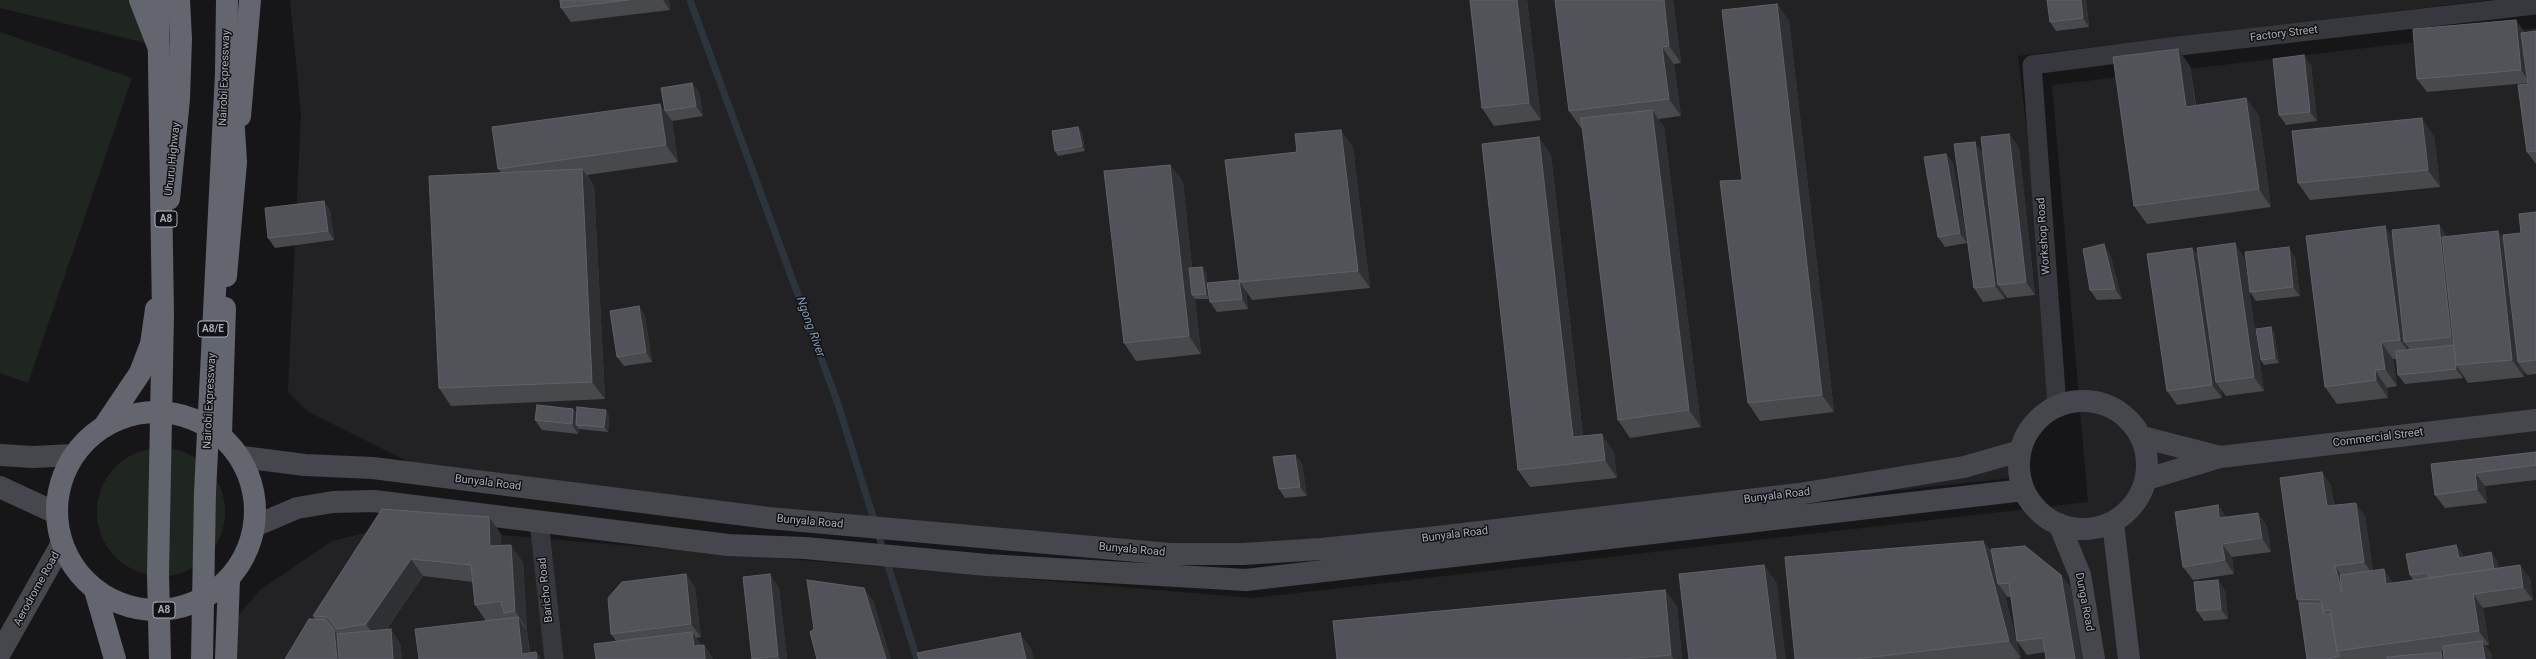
<!DOCTYPE html>
<html>
<head>
<meta charset="utf-8">
<style>
	body { margin:0 }
	canvas { display:block; background:#161618 }
</style>
</head>
<body>
<canvas width="2536" height="659"></canvas>
<script>
const ctx = document.querySelector('canvas').getContext('2d');
ctx.lineJoin = 'round';
function paint(path, color) { ctx.fillStyle = color; ctx.fill(path, 'evenodd'); }
const toPath = rows => new Path2D(rows.map(r => 'M' + r).join(''));
function strokePath(path, color, width, dash) { ctx.strokeStyle = color; ctx.lineWidth = width; ctx.lineCap = dash ? 'butt' : 'round'; ctx.setLineDash(dash || []); ctx.stroke(path); }
function drawText(font, color, halo, rows, align = 'center') {
  ctx.font = font + ' Roboto,sans-serif'; ctx.lineWidth = 3; ctx.setLineDash([]); ctx.textBaseline = 'middle'; ctx.strokeStyle = halo; ctx.fillStyle = color; for (const [text, x, y, turn = 0] of rows) {
    ctx.save(); ctx.translate(x, y); ctx.rotate((+turn || 0) * Math.PI / 180); ctx.textAlign = isNaN(turn) ? turn : align; if (halo) ctx.strokeText(text, 0, 0); ctx.fillText(text, 0, 0); ctx.restore();
  }
}
const built = toPath([
	[290,0,2490,0,2018,56,2059,404,2011,478,1288,556,658,502,411,463,307,411,288,392,301,114],
	[2536,28,2536,659,220,659,223,634,260,590,332,541,394,526,1254,598,2088,502,2052,85]
]);
const green = toPath([
	[0,0,157,0,167,48,0,8],
	[0,32,132,78,28,383,0,373],
	'97 512a64 64 0 1 1 128 0a64 64 0 1 1-128 0Z'
]);
const stream = toPath([
	[690,0,838,404,917,659]
]);
const street = toPath([
	[2057,406,2032,65,2170,47,2536,5],
	[539,521,554,659]
]);
const secondary = toPath([
	'2019 465a64 64 0 1 1 128 0a64 64 0 1 1-128 0Z',
	[2142,437,2220,457],
	[0,455,33,457,73,455],
	[242,457,305,465,373,468,769,518,1170,554,1243,554,1321,549,1429,538,1799,494,1964,467,2020,451],
	[2147,479,2220,457,2536,420],
	[0,487,56,513],
	[2113,523,2129,659],
	[2059,524,2080,575,2094,659],
	[255,526,297,508,333,502,374,501,728,545,805,548,987,565,1246,580,2024,490],
	[0,653,61,545]
]);
const highway = toPath([
	[140,0,158,46],
	[240,116,250,0],
	[169,199,179,99,181,39,179,0],
	[226,276,236,162,232,99],
	'57 511a99 99 0 1 1 198 0a99 99 0 1 1-198 0Z',
	[105,425,140,373,151,344,156,309],
	[221,435,225,308],
	[95,590,115,659],
	[226,659,229,580]
]);
const highwayBridge = toPath([
	[158,0,163,314,158,574,160,659],
	[202,659,205,492,226,73,227,0]
]);
const wall = toPath([
	[560,0,669,0,670,10,571,22,561,8],
	[1470,0,1527,0,1541,120,1494,126,1482,108],
	[1555,0,1673,0,1681,63,1674,64,1681,116,1658,119,1664,127,1701,427,1630,438,1618,420,1583,128,1581,128,1569,111],
	[2086,0,2089,27,2056,31,2050,22],
	[1777,4,1789,21,1834,412,1760,421,1748,403,1742,180],
	[2536,31,2536,164,2527,152,2528,83,2427,92,2417,79,2525,32],
	[2311,65,2317,121,2286,125,2279,115],
	[2190,66,2196,105,2246,98,2259,116,2271,207,2147,224,2134,206],
	[692,83,699,92,703,116,672,121,678,162,587,175,594,186,605,399,451,406,439,388,501,172,498,169,665,111],
	[1078,127,1082,132,1085,151,1058,156,1055,151],
	[2009,134,2019,148,2035,295,2007,298,2004,293,2005,299,1983,302,1974,288,1983,153],
	[2434,136,2440,187,2310,200,2298,183],
	[1353,147,1370,288,1252,300,1246,291,1248,309,1217,312,1210,302,1240,281],
	[1946,154,1953,163,1967,243,1945,247,1938,237],
	[1551,155,1583,436,1614,452,1617,478,1530,487,1518,470],
	[1170,165,1183,182,1192,268,1202,267,1206,272,1209,299,1195,299,1201,354,1136,361,1124,343],
	[330,210,334,240,275,248,268,238],
	[2536,212,2536,374,2527,375,2523,370,2524,377,2468,383,2463,375,2463,378,2405,384,2398,375,2397,359,2393,359,2397,386,2387,388,2388,398,2337,404,2325,387,2393,237,2439,225,2447,237,2504,239,2521,233],
	[2192,248,2198,256,2244,257,2264,391,2226,396,2220,388,2222,398,2177,405,2167,391],
	[2110,254,2122,299,2097,300,2090,290],
	[2295,257,2300,296,2256,301,2250,292],
	[639,306,645,316,652,362,624,366,617,357],
	[2274,332,2279,363,2264,365,2261,360],
	[573,409,577,414,609,415,608,432,579,429,578,434,542,430,535,420],
	[2536,452,2536,480,2485,486,2487,503,2445,508,2435,495,2431,464],
	[1295,455,1302,464,1307,496,1285,498,1279,489],
	[2322,472,2331,486,2334,505,2365,516,2373,571,2393,583,2413,580,2410,575,2463,554,2463,557,2491,552,2497,561,2498,568,2530,578,2533,600,2483,608,2489,645,2485,645,2492,655,2492,659,2307,659,2299,603,2297,599],
	[2443,651,2444,656,2422,654],
	[2218,505,2226,517,2267,526,2271,552,2232,557,2234,574,2193,580,2183,567],
	[382,509,501,534,501,545,523,562,527,629,526,629,527,631,530,653,536,652,541,659,419,659,486,621,475,605,473,582,423,576,386,630,400,643,402,659,285,659,315,619,313,616],
	[1983,541,1992,553,2061,575,2071,589,2045,652,2027,655,2017,641,2011,597,2007,597,2004,592,2021,658,2016,659,1795,659],
	[686,574,695,588,701,637,696,638,701,645,704,645,713,659,596,659,616,641,611,634],
	[779,588,787,659,752,659],
	[1665,590,1677,607,1682,659,1337,659],
	[2225,590,2228,619,2204,621,2197,611]
]);
const shadedWall = toPath([
	[663,0,669,0,670,10],
	[1517,0,1527,0,1541,120,1529,103],
	[1664,0,1673,0,1681,63,1669,46],
	[2081,0,2086,0,2089,27,2083,18],
	[1777,4,1789,21,1834,412,1822,395],
	[2516,20,2526,34,2530,83,2521,70],
	[1662,47,1674,64,1681,116,1669,99],
	[2178,49,2190,66,2198,124,2186,107],
	[2304,55,2311,65,2317,121,2310,112],
	[692,83,699,92,703,116,696,106],
	[2246,98,2259,116,2271,207,2259,189],
	[660,104,672,121,678,162,666,145],
	[1652,110,1664,127,1701,427,1689,410],
	[2422,118,2434,136,2440,187,2428,170],
	[1078,127,1082,132,1085,151,1082,146],
	[1341,130,1353,147,1370,288,1358,271],
	[2009,134,2019,148,2035,295,2026,282],
	[1539,137,1551,155,1585,455,1573,437],
	[1975,142,1984,155,1998,285,2004,293,2005,299,1995,286],
	[1946,154,1953,163,1967,243,1960,233],
	[1170,165,1183,182,1195,295,1192,295,1195,299,1201,354,1189,336],
	[582,169,594,186,605,399,592,382],
	[324,201,330,210,334,240,328,231],
	[2439,225,2449,239,2461,351,2451,337],
	[2385,226,2397,243,2404,342,2411,351,2412,357,2400,340],
	[2498,231,2510,248,2518,362,2523,370,2524,377,2512,360],
	[2235,243,2244,257,2264,391,2254,377],
	[2104,244,2110,254,2122,299,2115,289],
	[2289,247,2295,257,2300,296,2293,287],
	[2192,248,2201,262,2216,382,2220,388,2222,398,2212,385],
	[1202,267,1206,272,1209,299,1206,294],
	[1239,280,1240,282,1246,291,1248,309,1242,299],
	[639,306,645,316,652,362,646,352],
	[2271,327,2274,332,2279,363,2275,358],
	[2381,342,2393,359,2397,386,2385,369],
	[2454,345,2456,365,2463,375,2463,378,2456,369],
	[2375,370,2387,388,2388,398,2376,380],
	[573,409,580,418,576,425,579,429,578,434,572,424],
	[606,410,609,415,608,432,604,427],
	[1602,434,1614,452,1617,478,1605,460],
	[1295,455,1302,464,1307,496,1300,487],
	[2322,472,2331,486,2336,520,2327,506],
	[2475,473,2485,486,2487,503,2477,489],
	[2356,503,2365,516,2374,576,2364,562],
	[2218,505,2227,519,2219,518],
	[2258,513,2267,526,2271,552,2262,538],
	[489,517,501,534,502,563,490,546],
	[1983,541,1995,558,1998,584,2004,592,2021,658,2009,641],
	[2222,544,2232,557,2234,574,2225,560],
	[511,545,523,562,527,629,515,611],
	[2456,545,2463,554,2465,567,2459,558],
	[2491,552,2497,561,2500,579,2494,570],
	[411,559,423,576,378,641,366,624],
	[1764,565,1777,583,1786,659,1776,659],
	[2520,565,2530,578,2533,600,2523,587],
	[2335,566,2344,580,2342,592],
	[2384,569,2393,583,2396,598,2386,584],
	[686,574,695,588,701,637,691,624],
	[770,574,779,588,787,659,780,659,778,656],
	[2061,575,2071,589,2082,659,2075,659],
	[2218,580,2225,590,2228,619,2221,609],
	[864,588,874,602,891,659,886,659],
	[1665,590,1677,607,1682,659,1674,659,1671,655],
	[2473,594,2483,608,2489,645,2479,631],
	[518,617,527,631,530,659,522,654],
	[391,629,400,643,402,659,393,659],
	[334,630,347,648,347,659,337,659],
	[692,632,702,646,694,646],
	[1020,633,1032,650,1034,659,1026,659],
	[2482,641,2492,655,2492,659,2485,659],
	[704,645,713,659,705,659],
	[536,652,541,659,536,659],
	[2441,652,2446,659,2442,659]
]);
const building = toPath([
	[560,0,629,0,561,8,560,0],
	[1470,0,1517,0,1529,103,1482,108,1470,0],
	[1555,0,1664,0,1669,46,1662,47,1669,99,1569,111,1555,0],
	[2047,0,2081,0,2083,18,2050,22,2047,0],
	[1777,4,1822,395,1748,403,1720,181,1742,180,1722,10,1777,4],
	[2516,20,2521,70,2417,79,2413,29,2516,20],
	[2536,31,2536,151,2527,152,2518,85,2528,84,2521,33,2536,31],
	[2178,49,2186,107,2246,98,2259,189,2134,206,2113,57,2178,49],
	[2304,55,2310,112,2279,115,2273,59,2304,55],
	[692,83,696,106,665,111,661,88,692,83],
	[660,104,666,145,498,169,492,127,660,104],
	[1652,110,1689,410,1618,420,1581,118,1652,110],
	[2422,118,2428,170,2298,183,2292,131,2422,118],
	[1078,127,1082,146,1055,151,1052,131,1078,127],
	[1341,130,1358,271,1240,282,1225,160,1297,152,1295,134,1341,130],
	[2009,134,2026,282,1998,285,1981,137,2009,134],
	[1539,137,1573,437,1602,434,1605,460,1518,470,1482,144,1539,137],
	[1975,142,1995,286,1974,288,1954,144,1975,142],
	[1946,154,1960,233,1938,237,1924,157,1946,154],
	[1170,165,1189,336,1124,343,1104,171,1170,165],
	[582,169,592,382,439,388,429,176,582,169],
	[324,201,328,231,268,238,265,208,324,201],
	[2536,212,2536,360,2518,362,2503,235,2521,233,2519,214,2536,212],
	[2439,225,2451,337,2404,342,2392,230,2439,225],
	[2385,226,2400,340,2381,342,2385,369,2375,370,2376,380,2325,387,2306,236,2385,226],
	[2498,231,2512,360,2456,365,2442,237,2498,231],
	[2235,243,2254,377,2216,382,2197,248,2235,243],
	[2104,244,2115,289,2090,290,2083,249,2104,244],
	[2289,247,2293,287,2250,292,2245,252,2289,247],
	[2192,248,2212,385,2167,391,2147,254,2192,248],
	[1202,267,1206,294,1192,295,1189,268,1202,267],
	[1239,280,1242,299,1210,302,1207,283,1239,280],
	[639,306,646,352,617,357,610,311,639,306],
	[2271,327,2275,358,2261,360,2256,329,2271,327],
	[2454,345,2456,369,2398,375,2396,351,2454,345],
	[537,405,573,409,572,424,535,420,537,405],
	[577,407,606,410,604,427,576,425,577,407],
	[2536,452,2536,465,2475,473,2477,489,2435,495,2431,464,2536,452],
	[1295,455,1300,487,1279,489,1273,457,1295,455],
	[2322,472,2327,506,2356,503,2364,562,2335,566,2342,592,2340,575,2384,569,2386,584,2520,565,2523,587,2473,594,2479,631,2337,651,2330,610,2323,611,2321,600,2297,599,2280,478,2322,472],
	[2218,505,2219,518,2258,513,2262,538,2222,544,2225,560,2183,567,2175,512,2218,505],
	[382,509,489,517,490,546,511,545,515,611,504,613,501,601,475,605,471,565,411,559,366,624,337,629,328,617,313,616,382,509],
	[1983,541,2009,641,1856,659,1795,659,1785,557,1983,541],
	[2456,545,2459,558,2491,552,2494,569,2429,578,2428,573,2410,575,2406,554,2456,545],
	[2025,546,2061,575,2075,659,2046,659,2043,638,2017,641,2009,583,1998,584,1991,549,2025,546],
	[1764,565,1776,659,1689,659,1679,574,1764,565],
	[686,574,691,624,611,634,608,598,622,582,686,574],
	[770,574,778,656,752,659,743,577,770,574],
	[807,580,864,588,886,659,817,659,810,632,814,629,807,580],
	[2218,580,2221,609,2197,611,2194,582,2218,580],
	[1665,590,1671,655,1625,659,1337,659,1333,621,1665,590],
	[2299,603,2322,604,2323,611,2326,615,2331,614,2337,651,2340,656,2329,659,2307,659,2299,603],
	[518,617,522,654,536,652,537,657,536,659,419,659,415,629,518,617],
	[309,619,325,619,334,630,337,659,285,659,309,619],
	[391,629,393,659,339,659,337,634,391,629],
	[692,632,694,646,704,645,705,659,596,659,594,644,692,632],
	[1020,633,1026,659,919,659,917,653,1020,633],
	[2482,641,2485,659,2444,659,2443,646,2482,641],
	[2441,652,2442,659,2387,659,2387,657,2441,652]
]);
const shields = [
	[166,219,22],
	[213,329,30],
	[164,610,22]
];
const shieldNames = [
	["A8",166,219],
	["A8/E",213,329],
	["A8",164,610]
];
const streetNames = [
	["Factory Street",2284,34,-7],
	["Nairobi Expressway",225,78,-88],
	["Uhuru Highway",173,159,-84],
	["Workshop Road",2044,236,-94],
	["Nairobi Expressway",210,401,-87],
	["Commercial Street",2378,438,-7],
	["Bunyala Road",488,483,7],
	["Bunyala Road",1777,496,-7],
	["Bunyala Road",810,522,5],
	["Bunyala Road",1455,535,-7],
	["Bunyala Road",1132,550,5],
	["Aerodrome Road",37,589,-61],
	["Baricho Road",546,590,-96],
	["Dunga Road",2084,602,79]
];
const waterNames = [
	["Ngong River",810,327,70]
];
paint(built, '#222225');
paint(green, '#1e261f');
strokePath(stream, '#2c353c', 7);
strokePath(street, '#37383d', 19);
strokePath(secondary, '#45474d', 22);
strokePath(highway, '#63666e', 22);
strokePath(highwayBridge, '#63666e', 22);
paint(wall, '#47494d');
paint(shadedWall, '#2f3033');
paint(building, '#525359');
strokePath(building, '#5f6168', 1);
for (const [x, y, w] of shields) { const box = new Path2D(); box.roundRect(x - w / 2, y - 8, w, 16, 3); ctx.fillStyle = '#111113'; ctx.fill(box); strokePath(box, '#a8adb8', 1); }
drawText('bold 10px', '#a8adb8', null, shieldNames);
drawText('11px', '#a8adb8', '#111113', streetNames);
drawText('italic 12px', '#7f9bb3', '#111113', waterNames);
</script>
</body>
</html>
